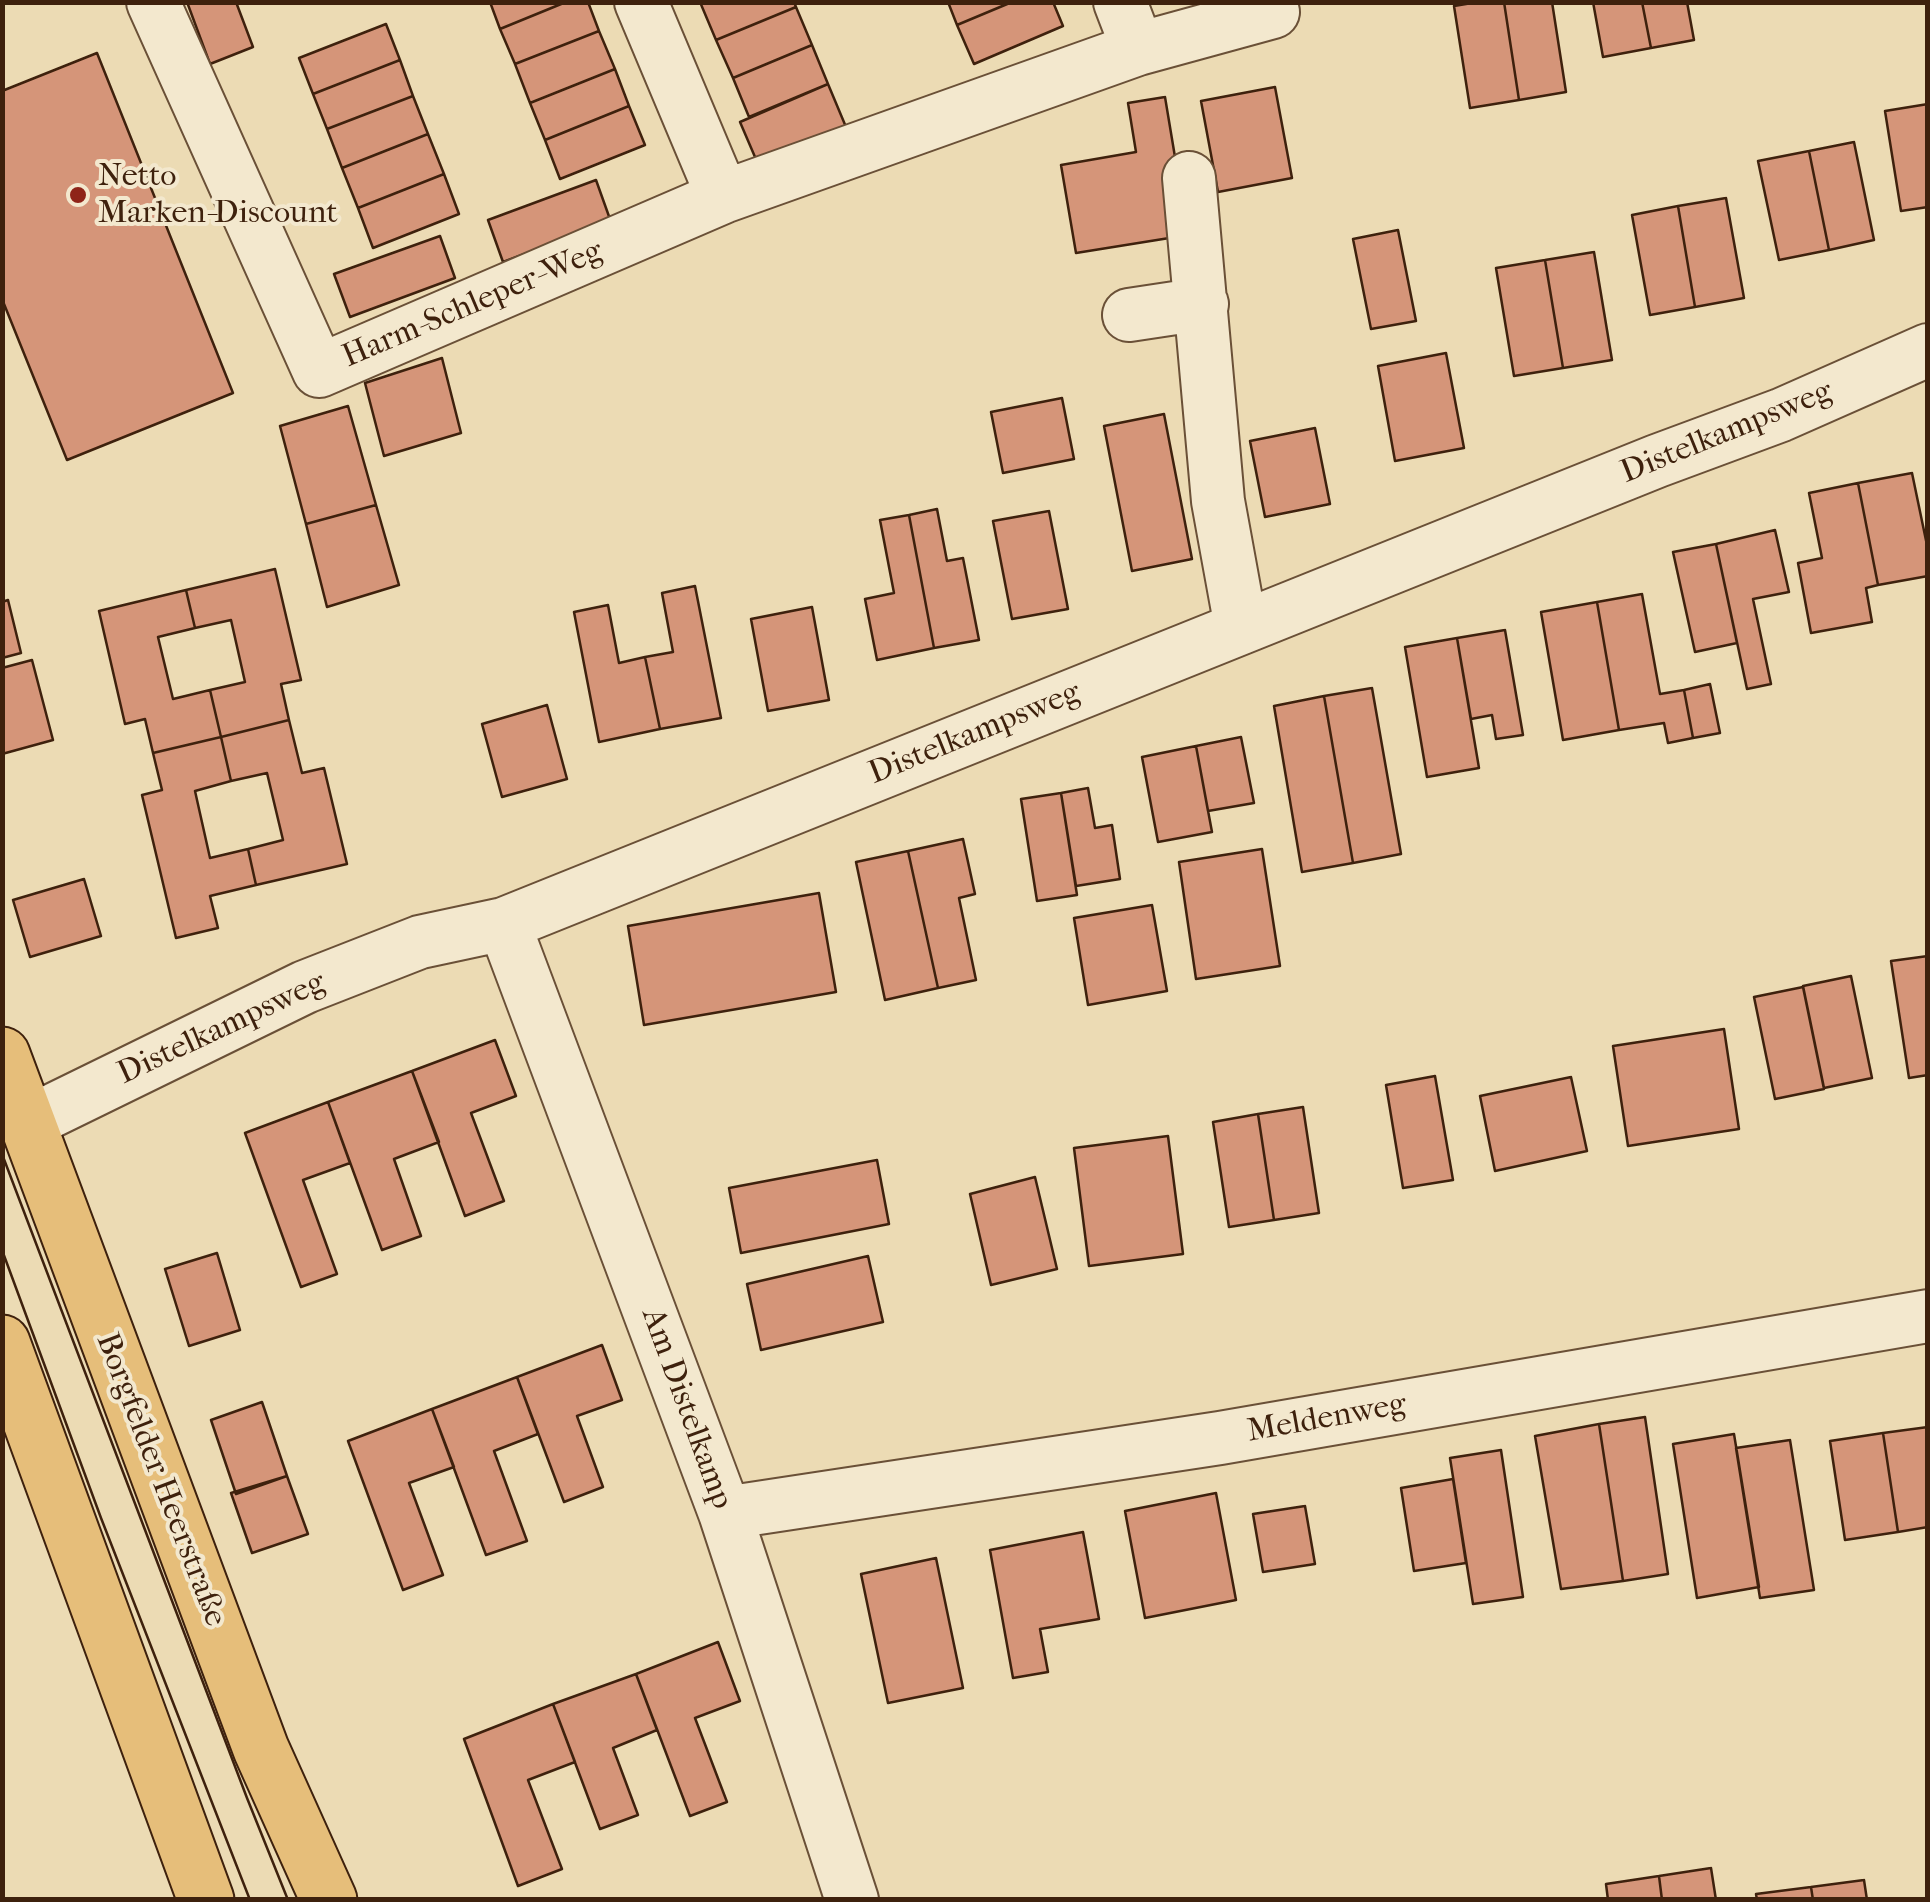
<!DOCTYPE html>
<html>
<head>
<meta charset="utf-8">
<style>
	body { margin:0 }
	#map { position:relative; width:1930px; height:1902px; overflow:hidden; background:#ecdbb4; font-family:"IM FELL French Canon",serif }
	canvas { display:block }
	.frame { position:absolute; inset:0; border:5px solid #3e210d; pointer-events:none }
</style>
</head>
<body>
<div id="map">
<canvas width="1930" height="1902"></canvas>
<div class="frame"></div>
</div>
<script>
const ctx = document.querySelector('canvas').getContext('2d');
ctx.lineJoin = 'round';
function paint(path, color) { ctx.fillStyle = color; ctx.fill(path, 'evenodd'); }
const toPath = rows => new Path2D(rows.map(r => 'M' + r).join(''));
function strokePath(path, color, width, dash) { ctx.strokeStyle = color; ctx.lineWidth = width; ctx.lineCap = dash ? 'butt' : 'round'; ctx.setLineDash(dash || []); ctx.stroke(path); }
function drawText(font, color, halo, rows, align = 'center') {
  ctx.font = font + ' "IM FELL French Canon",serif'; ctx.lineWidth = 8; ctx.setLineDash([]); ctx.textBaseline = 'middle'; ctx.strokeStyle = halo; ctx.fillStyle = color; for (const [text, x, y, turn = 0] of rows) {
    ctx.save(); ctx.translate(x, y); ctx.rotate((+turn || 0) * Math.PI / 180); ctx.textAlign = isNaN(turn) ? turn : align; if (halo) ctx.strokeText(text, 0, 0); ctx.fillText(text, 0, 0); ctx.restore();
  }
}
const building = toPath([
	[187,2,236,2,253,47,210,64,187,2],
	[490,2,566,2,500,29,490,2],
	[566,2,588,2,599,31,515,64,500,29,566,2],
	[700,2,794,2,796,7,716,40,700,2],
	[948,2,1012,2,957,25,948,2],
	[1012,2,1053,2,1063,26,974,64,957,25,1012,2],
	[1478,2,1504,2,1519,100,1470,108,1454,6,1478,2],
	[1504,2,1552,2,1566,92,1519,100,1504,2],
	[1593,2,1642,2,1651,48,1603,57,1593,2],
	[1642,2,1687,2,1694,40,1651,48,1642,2],
	[796,7,812,45,733,78,716,40,796,7],
	[386,24,400,60,313,94,299,58,386,24],
	[599,31,615,69,530,103,515,64,599,31],
	[812,45,828,84,749,117,733,78,812,45],
	[97,53,233,393,67,460,2,299,2,91,97,53],
	[400,60,413,96,327,129,313,94,400,60],
	[615,69,629,106,545,140,530,103,615,69],
	[828,84,846,127,758,164,740,122,828,84],
	[1275,87,1292,178,1218,192,1201,101,1275,87],
	[413,96,428,134,342,168,327,129,413,96],
	[1165,97,1188,235,1076,253,1061,165,1136,152,1128,103,1165,97],
	[1928,104,1928,207,1901,211,1885,111,1928,104],
	[629,106,645,145,560,179,545,140,629,106],
	[428,134,444,174,358,208,342,168,428,134],
	[1854,142,1874,240,1829,250,1809,151,1854,142],
	[1809,151,1829,250,1779,260,1758,161,1809,151],
	[444,174,459,214,373,248,358,208,444,174],
	[596,180,611,222,503,262,488,220,596,180],
	[1726,198,1744,298,1695,307,1678,206,1726,198],
	[1678,206,1695,307,1650,315,1632,215,1678,206],
	[1398,230,1416,321,1371,329,1353,239,1398,230],
	[440,236,455,278,350,317,334,274,440,236],
	[1594,252,1612,360,1563,368,1545,260,1594,252],
	[1545,260,1563,368,1514,376,1496,268,1545,260],
	[1446,353,1464,448,1395,461,1378,366,1446,353],
	[442,358,461,433,384,456,365,383,442,358],
	[1062,398,1074,459,1003,473,991,412,1062,398],
	[348,406,376,505,306,524,280,426,348,406],
	[1164,414,1192,559,1132,571,1104,426,1164,414],
	[1315,428,1330,504,1265,517,1250,441,1315,428],
	[1912,473,1928,550,1928,576,1878,585,1858,483,1912,473],
	[1858,483,1878,585,1866,588,1872,622,1811,633,1798,563,1822,558,1809,493,1858,483],
	[376,505,399,585,327,607,306,524,376,505],
	[937,509,947,561,963,558,979,640,934,648,909,515,937,509],
	[1049,511,1068,609,1012,619,993,521,1049,511],
	[909,515,934,648,877,660,865,599,894,593,880,520,909,515],
	[1775,530,1789,592,1753,599,1771,684,1747,689,1716,544,1775,530],
	[1716,544,1737,643,1695,652,1673,552,1716,544],
	[275,569,301,680,281,684,289,720,221,737,210,690,245,682,231,620,195,628,186,590,275,569],
	[695,586,721,718,660,729,645,657,673,652,662,593,695,586],
	[186,590,195,628,158,637,173,699,210,690,221,737,153,753,145,719,125,724,99,611,186,590],
	[1642,594,1660,694,1684,690,1693,738,1668,743,1664,723,1619,730,1597,602,1642,594],
	[8,600,21,653,2,658,2,602,8,600],
	[1597,602,1619,730,1563,740,1541,612,1597,602],
	[608,605,619,663,645,657,660,729,599,742,574,612,608,605],
	[812,607,829,700,768,711,751,619,812,607],
	[1505,630,1523,735,1496,739,1492,715,1471,719,1457,638,1505,630],
	[1457,638,1479,768,1427,777,1405,647,1457,638],
	[32,660,53,740,2,754,2,668,32,660],
	[1710,684,1720,733,1693,738,1684,690,1710,684],
	[1372,688,1401,854,1353,863,1324,696,1372,688],
	[1324,696,1353,863,1302,872,1274,706,1324,696],
	[547,705,567,779,502,797,482,724,547,705],
	[289,720,302,773,324,768,347,864,256,885,248,849,283,840,267,773,231,781,221,737,289,720],
	[221,737,231,781,195,791,210,858,248,849,256,885,210,896,218,928,176,938,142,795,162,790,153,753,221,737],
	[1241,737,1254,803,1208,811,1196,746,1241,737],
	[1196,746,1212,832,1158,842,1142,757,1196,746],
	[1088,788,1095,828,1112,825,1120,879,1076,886,1061,793,1088,788],
	[1061,793,1077,895,1037,901,1021,799,1061,793],
	[963,839,975,894,959,898,976,980,938,988,908,851,963,839],
	[1262,849,1280,966,1196,979,1179,862,1262,849],
	[908,851,938,988,885,1000,856,862,908,851],
	[84,879,101,936,30,957,13,900,84,879],
	[819,893,836,992,644,1025,628,926,819,893],
	[1152,905,1167,991,1088,1005,1074,918,1152,905],
	[1928,956,1928,1075,1909,1078,1891,961,1928,956],
	[1851,976,1872,1078,1824,1088,1803,986,1851,976],
	[1803,987,1824,1089,1775,1099,1754,997,1803,987],
	[1724,1029,1739,1129,1628,1146,1613,1046,1724,1029],
	[495,1040,516,1096,471,1113,504,1201,465,1216,412,1071,495,1040],
	[412,1071,439,1142,394,1159,421,1236,382,1250,328,1102,412,1071],
	[1435,1076,1453,1180,1403,1188,1386,1085,1435,1076],
	[1571,1077,1587,1151,1495,1171,1480,1096,1571,1077],
	[328,1102,350,1163,303,1180,337,1274,301,1287,245,1133,328,1102],
	[1303,1107,1319,1213,1274,1220,1258,1114,1303,1107],
	[1258,1114,1274,1220,1229,1227,1213,1122,1258,1114],
	[1168,1136,1183,1254,1089,1266,1074,1148,1168,1136],
	[877,1160,889,1224,741,1253,729,1188,877,1160],
	[1035,1177,1057,1269,991,1285,970,1194,1035,1177],
	[217,1253,240,1330,189,1346,165,1269,217,1253],
	[868,1256,883,1322,761,1350,747,1284,868,1256],
	[602,1345,622,1400,577,1416,603,1487,564,1502,517,1377,602,1345],
	[517,1377,538,1434,494,1451,527,1541,486,1555,432,1409,517,1377],
	[262,1402,287,1476,236,1494,211,1420,262,1402],
	[432,1409,454,1467,409,1483,443,1575,403,1590,348,1441,432,1409],
	[1645,1417,1668,1574,1623,1581,1599,1424,1645,1417],
	[1599,1424,1623,1581,1561,1589,1535,1436,1599,1424],
	[1928,1427,1928,1527,1898,1532,1883,1433,1928,1427],
	[1883,1433,1898,1532,1845,1540,1830,1441,1883,1433],
	[1734,1434,1759,1587,1697,1598,1673,1444,1734,1434],
	[1790,1440,1814,1590,1760,1598,1736,1448,1790,1440],
	[1501,1450,1523,1597,1473,1604,1450,1458,1501,1450],
	[287,1476,308,1534,252,1553,231,1493,287,1476],
	[1453,1479,1466,1563,1414,1571,1401,1488,1453,1479],
	[1216,1493,1236,1600,1145,1618,1125,1511,1216,1493],
	[1305,1506,1315,1564,1263,1572,1253,1514,1305,1506],
	[1083,1532,1099,1619,1040,1629,1048,1672,1013,1678,990,1550,1083,1532],
	[936,1558,963,1688,888,1703,861,1574,936,1558],
	[718,1642,740,1701,695,1718,727,1802,690,1816,636,1674,718,1642],
	[636,1674,657,1730,613,1748,638,1815,600,1829,553,1704,636,1674],
	[553,1704,575,1762,528,1780,562,1869,518,1886,464,1739,553,1704],
	[1711,1868,1716,1900,1662,1900,1659,1876,1711,1868],
	[1659,1876,1662,1900,1608,1900,1606,1884,1659,1876],
	[1864,1880,1867,1900,1813,1900,1811,1887,1864,1880],
	[1811,1887,1813,1900,1757,1900,1756,1894,1811,1887]
]);
const minor = toPath([
	[153,2,319,371,723,197,641,2],
	[1138,49,1273,12],
	[1189,178,1218,501,1241,627],
	[723,197,1138,49,1120,2],
	[1129,315,1202,304],
	[504,924,725,1513,852,1900],
	[27,1123,305,987,420,942,504,924,1657,461,1781,415,1928,350],
	[725,1513,1220,1438,1928,1316]
]);
const major = toPath([
	[2,1055,261,1749,329,1900],
	[2,1343,206,1900]
]);
const tram = toPath([
	[2,1154,247,1798,288,1900],
	[2,1250,101,1518,250,1900]
]);
const markers = [
	[78,195,10,"#8f2418"]
];
const poiNames = [
	["Netto",98,177],
	["Marken-Discount",98,214]
];
const streetNames = [
	["Harm-Schleper-Weg",473,305,-23],
	["Distelkampsweg",1727,433,-22],
	["Distelkampsweg",975,734,-22],
	["Distelkampsweg",222,1029,-25],
	["Am Distelkamp",686,1409,70],
	["Meldenweg",1327,1419,-10],
	["Borgfelder Heerstraße",160,1480,69]
];
paint(building, '#d59579');
strokePath(building, '#3e210d', 2.5);
strokePath(minor, '#6a5037', 56);
strokePath(major, '#3e210d', 59);
strokePath(minor, '#f3e8ce', 52);
strokePath(major, '#e6be7a', 55);
strokePath(tram, '#3e210d', 2.5);
for (const [x, y, r, color] of markers) { const dot = new Path2D(); dot.arc(x, y, r, 0, 2 * Math.PI); ctx.fillStyle = color; ctx.fill(dot); strokePath(dot, '#f3e8ce', 4); }
drawText('32px', '#3e210d', '#f3e8ce', poiNames, 'left');
drawText('32px', '#3e210d', '#f3e8ce', streetNames);
</script>
</body>
</html>
